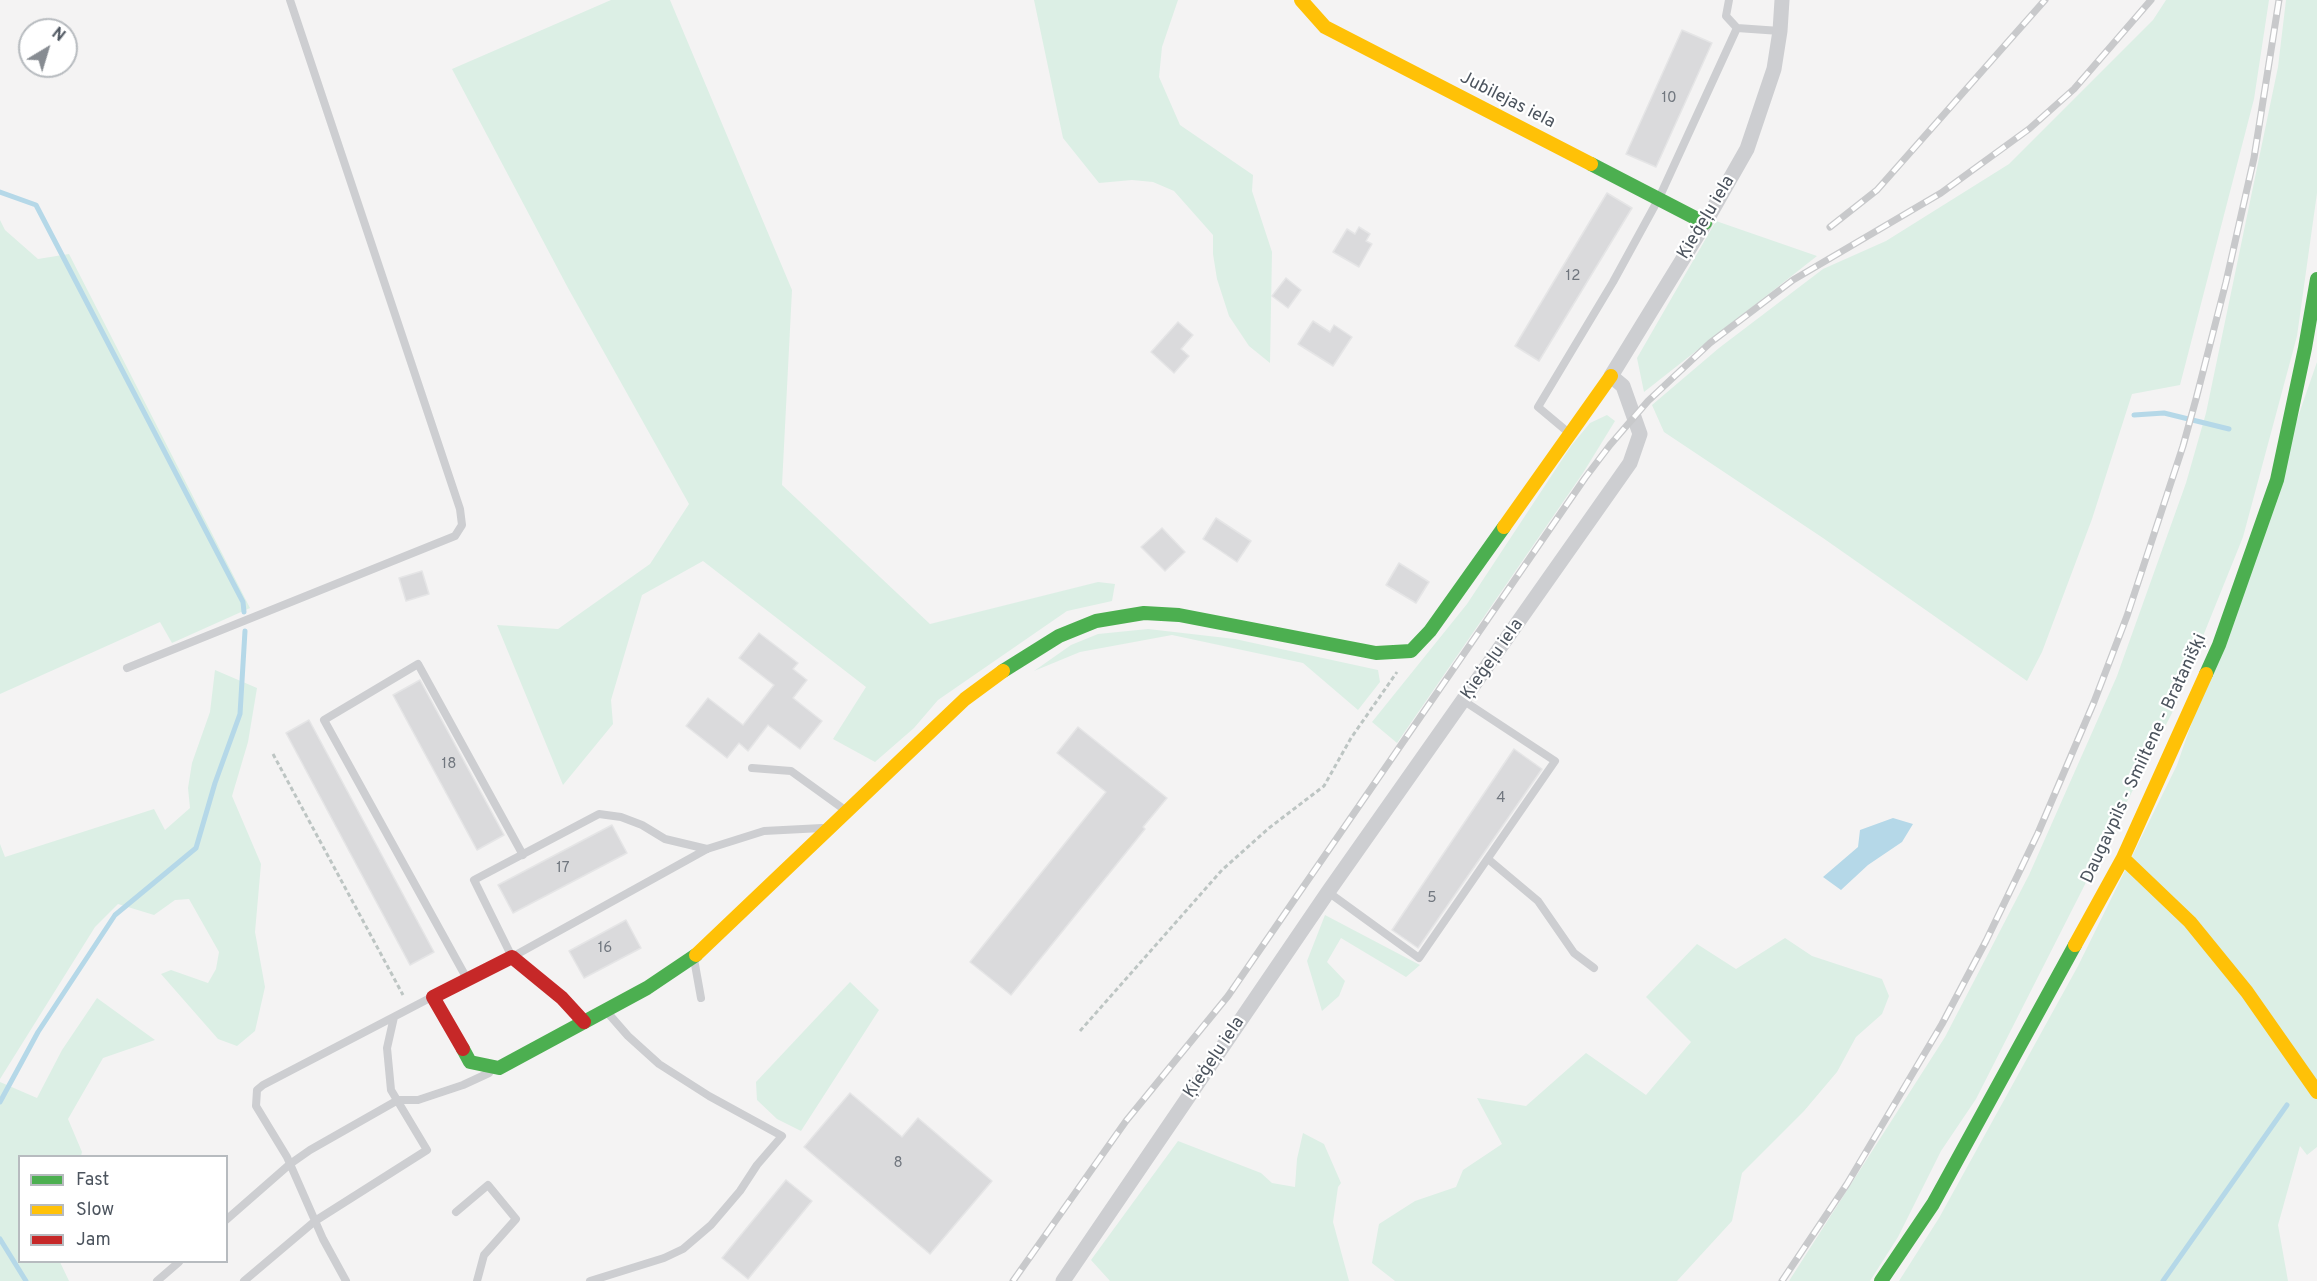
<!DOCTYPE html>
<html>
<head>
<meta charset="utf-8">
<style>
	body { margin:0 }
	#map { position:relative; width:2317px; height:1281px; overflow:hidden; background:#f4f3f3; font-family:Overpass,sans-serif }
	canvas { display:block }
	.legend { position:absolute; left:18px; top:1155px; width:210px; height:108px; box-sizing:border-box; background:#fff; border:2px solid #b7bbbf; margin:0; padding:8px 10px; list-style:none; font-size:18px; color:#4c545e }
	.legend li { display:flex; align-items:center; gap:12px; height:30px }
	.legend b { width:30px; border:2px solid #b7bbbf }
	.north { position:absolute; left:18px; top:18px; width:60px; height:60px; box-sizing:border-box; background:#fff; border:2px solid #b7bbbf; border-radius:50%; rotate:38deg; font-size:16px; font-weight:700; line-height:24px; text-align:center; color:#4c545e }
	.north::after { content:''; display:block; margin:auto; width:21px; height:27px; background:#878c92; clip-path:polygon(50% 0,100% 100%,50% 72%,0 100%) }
</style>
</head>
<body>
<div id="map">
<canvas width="2317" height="1281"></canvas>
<ul class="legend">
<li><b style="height:8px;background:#4caf50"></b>Fast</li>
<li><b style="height:8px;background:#ffc107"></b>Slow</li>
<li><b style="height:8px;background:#c62828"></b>Jam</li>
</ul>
<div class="north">N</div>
</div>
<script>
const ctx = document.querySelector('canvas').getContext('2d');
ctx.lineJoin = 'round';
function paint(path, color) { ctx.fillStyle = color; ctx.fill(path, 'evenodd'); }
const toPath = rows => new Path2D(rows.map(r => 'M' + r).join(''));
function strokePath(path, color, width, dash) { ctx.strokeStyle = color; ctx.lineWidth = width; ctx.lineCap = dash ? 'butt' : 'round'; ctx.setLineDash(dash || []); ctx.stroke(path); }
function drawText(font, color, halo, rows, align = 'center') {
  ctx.font = font + ' Overpass,sans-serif'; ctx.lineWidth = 4.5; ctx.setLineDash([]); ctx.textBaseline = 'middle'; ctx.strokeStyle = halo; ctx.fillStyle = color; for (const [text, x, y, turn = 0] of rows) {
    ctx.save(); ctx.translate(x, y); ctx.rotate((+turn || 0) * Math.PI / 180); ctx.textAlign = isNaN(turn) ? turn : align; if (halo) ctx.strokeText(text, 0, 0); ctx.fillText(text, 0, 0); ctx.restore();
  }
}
const green = toPath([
	[611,0,670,0,792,290,782,485,930,624,1098,582,1115,584,1112,601,1067,611,938,700,914,728,875,762,833,739,866,687,703,561,642,595,611,700,613,724,563,785,497,625,558,629,650,564,689,504,568,288,452,69],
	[1034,0,1178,0,1162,47,1159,77,1180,125,1253,175,1252,191,1272,252,1270,363,1249,346,1229,316,1217,279,1213,254,1213,235,1174,191,1153,182,1132,180,1099,183,1063,138],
	[2166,0,2269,0,2254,99,2180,385,2132,394,2092,519,2042,652,2027,681,1823,538,1664,432,1652,405,1719,348,1823,269,1886,241,2009,164,2153,20],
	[2286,0,2317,0,2317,193,2297,336,2243,537,2172,713,1976,1099,1941,1151,1898,1237,1870,1281,1789,1281,1945,1037,2029,875,2117,676,2186,483,2206,413,2278,67],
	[0,220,5,230,38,259,69,254,250,608,172,643,160,622,0,694],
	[1716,221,1817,256,1644,392,1637,358],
	[2317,362,2317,1147,2307,1155,2300,1146,2278,1225,2288,1281,1899,1281,1939,1218,2078,966,2177,765],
	[1607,415,1615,421,1583,473,1397,743,1372,722,1467,604,1571,446,1590,423],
	[1148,629,1235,639,1378,670,1380,682,1358,710,1303,663,1172,635,1080,652,1034,671,1071,645,1098,634],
	[215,670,257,688,248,742,232,796,261,864,255,932,265,987,255,1031,237,1046,218,1039,161,974,171,970,208,983,216,969,219,952,189,899,175,900,154,915,118,904,95,927,0,1079,0,844,5,857,154,809,165,830,190,808,188,788,192,763,210,712],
	[1325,915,1420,965,1406,977,1341,938,1327,962,1345,981,1339,996,1322,1011,1307,961],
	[1785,938,1812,956,1882,979,1889,996,1882,1014,1856,1037,1837,1072,1804,1111,1742,1173,1732,1221,1677,1281,1395,1281,1372,1263,1379,1224,1415,1201,1456,1187,1463,1170,1502,1144,1477,1098,1526,1106,1586,1053,1646,1095,1691,1042,1646,997,1697,944,1736,969],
	[850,982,879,1010,801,1131,777,1119,757,1100,756,1082],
	[97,998,155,1040,103,1058,68,1119,82,1152,81,1156,20,1156,20,1262,60,1262,69,1281,0,1281,0,1082,37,1098,62,1050],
	[1303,1133,1324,1144,1341,1183,1338,1187,1333,1222,1349,1281,1110,1281,1091,1260,1178,1141,1261,1173,1272,1183,1295,1187,1297,1159]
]);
const water = toPath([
	[1893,818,1913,824,1902,842,1868,865,1841,890,1823,877,1858,847,1860,830]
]);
const stream = toPath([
	[0,192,36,205,243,602,244,612],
	[2134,415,2164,413,2229,429],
	[0,1102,38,1032,115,915,196,848,215,783,240,714,245,631],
	[0,1239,26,1281],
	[2163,1281,2287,1105]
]);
const building = toPath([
	[1682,30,1712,43,1656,167,1626,154,1682,30],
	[1607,193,1632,208,1539,361,1515,346,1607,193],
	[1359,227,1370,234,1366,241,1372,244,1359,267,1333,252,1347,229,1355,234,1359,227],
	[1286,278,1301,290,1288,308,1272,296,1286,278],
	[1313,321,1330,332,1334,325,1352,337,1333,366,1298,344,1313,321],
	[1178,322,1193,335,1181,349,1189,356,1174,373,1151,352,1178,322],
	[1216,518,1251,541,1237,562,1203,539,1216,518],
	[1162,528,1185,552,1165,571,1141,547,1162,528],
	[1399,563,1429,582,1416,603,1386,585,1399,563],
	[422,571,429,594,406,601,399,578,422,571],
	[759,633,798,663,793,669,807,680,793,698,822,721,800,749,768,725,748,751,739,743,727,758,686,726,708,698,743,725,774,685,739,658,759,633],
	[420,680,504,835,477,850,393,695,420,680],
	[309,720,434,952,410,965,286,733,309,720],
	[1078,727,1167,798,1143,827,1145,829,1011,995,970,962,1106,792,1057,753,1078,727],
	[1514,749,1542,769,1418,948,1392,930,1514,749],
	[612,825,627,853,513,913,498,885,612,825],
	[626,920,641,948,584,978,569,951,626,920],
	[850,1093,902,1137,918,1118,992,1181,930,1254,804,1147,850,1093],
	[786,1180,812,1201,748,1279,722,1258,786,1180]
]);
const path = toPath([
	[273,754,403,995],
	[1080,1031,1222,870,1269,828,1324,786,1351,738,1397,672]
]);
const lane = toPath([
	[1729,0,1726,16,1737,28,1780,31],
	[1569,433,1538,407,1613,282,1659,198,1737,28],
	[127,668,455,536,462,525,460,509,290,0],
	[752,768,791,771,845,810],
	[707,849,665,839,642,825,621,817,599,814,474,880,512,957,707,849,764,831,822,828],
	[1488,859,1538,901,1574,953,1594,968],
	[1328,892,1419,958,1555,761,1464,701],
	[694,959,701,998],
	[466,977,324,720,418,664,523,855],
	[456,1212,488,1185,516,1219,484,1255,477,1281],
	[226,1220,290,1164,310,1150,398,1100,418,1100,463,1085,489,1073],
	[157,1281,179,1262],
	[244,1281,315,1221,427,1150,391,1090,387,1048,394,1017],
	[346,1281,323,1239,287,1157,256,1106,257,1090,263,1085,430,998],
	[590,1281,664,1258,683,1249,711,1225,740,1191,757,1165,782,1136,709,1096,659,1064,628,1036,607,1012]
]);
const street = toPath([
	[1063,1281,1328,892,1630,463,1640,434,1623,386,1611,376,1705,223,1747,149,1774,69,1780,31,1782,0]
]);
const fast = toPath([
	[1591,164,1705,223],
	[1003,671,1059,636,1096,621,1144,613,1179,615,1376,653,1411,651,1430,631,1504,527],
	[2206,674,2219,645,2277,480,2305,348,2317,279],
	[463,1049,470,1062,499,1068,647,988,696,955],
	[1881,1281,1933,1204,2075,945]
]);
const slow = toPath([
	[1301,0,1325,27,1591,164],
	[1504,527,1611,376],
	[2123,858,2190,922,2247,992,2317,1092],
	[2075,945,2123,858,2206,674],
	[696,955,965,699,1003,671]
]);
const jam = toPath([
	[463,1049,433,997,512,957,562,998,584,1022]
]);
const rail = toPath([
	[1830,227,1877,190,2045,0],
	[1013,1281,1126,1121,1228,996,1585,478,1610,445,1648,401,1710,343,1793,280,1941,193,2029,129,2074,89,2151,0],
	[1782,1281,1847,1184,1942,1024,1986,941,2038,833,2094,702,2127,616,2183,446,2196,399,2226,282,2254,158,2279,0]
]);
const numberNames = [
	["10",1669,99],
	["12",1573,277],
	["18",449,765],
	["4",1501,799],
	["17",563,869],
	["5",1432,899],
	["16",605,949],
	["8",898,1164]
];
const streetNames = [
	["Jubilejas iela",1507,101,27],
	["Ķieģeļu iela",1707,218,-59],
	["Ķieģeļu iela",1493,660,-55],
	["Daugavpils - Smiltene - Bratanišķi",2145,759,-65],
	["Ķieģeļu iela",1215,1058,-56]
];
paint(green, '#dcefe5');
paint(water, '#b5d8e8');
strokePath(stream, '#b5d8e8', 5);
paint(building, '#dadadc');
strokePath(building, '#e5e5e6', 1.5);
strokePath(path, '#bdc5c3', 3, [4.5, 3]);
strokePath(lane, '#cdced1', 8);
strokePath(street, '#cdced1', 15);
strokePath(fast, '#4caf50', 14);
strokePath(slow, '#ffc107', 14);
strokePath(jam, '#c62828', 14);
strokePath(rail, '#c8c9cb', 7);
strokePath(rail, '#fff', 4.5, [14]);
drawText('15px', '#71777f', null, numberNames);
drawText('18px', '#4c545e', '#fff', streetNames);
</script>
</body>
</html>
